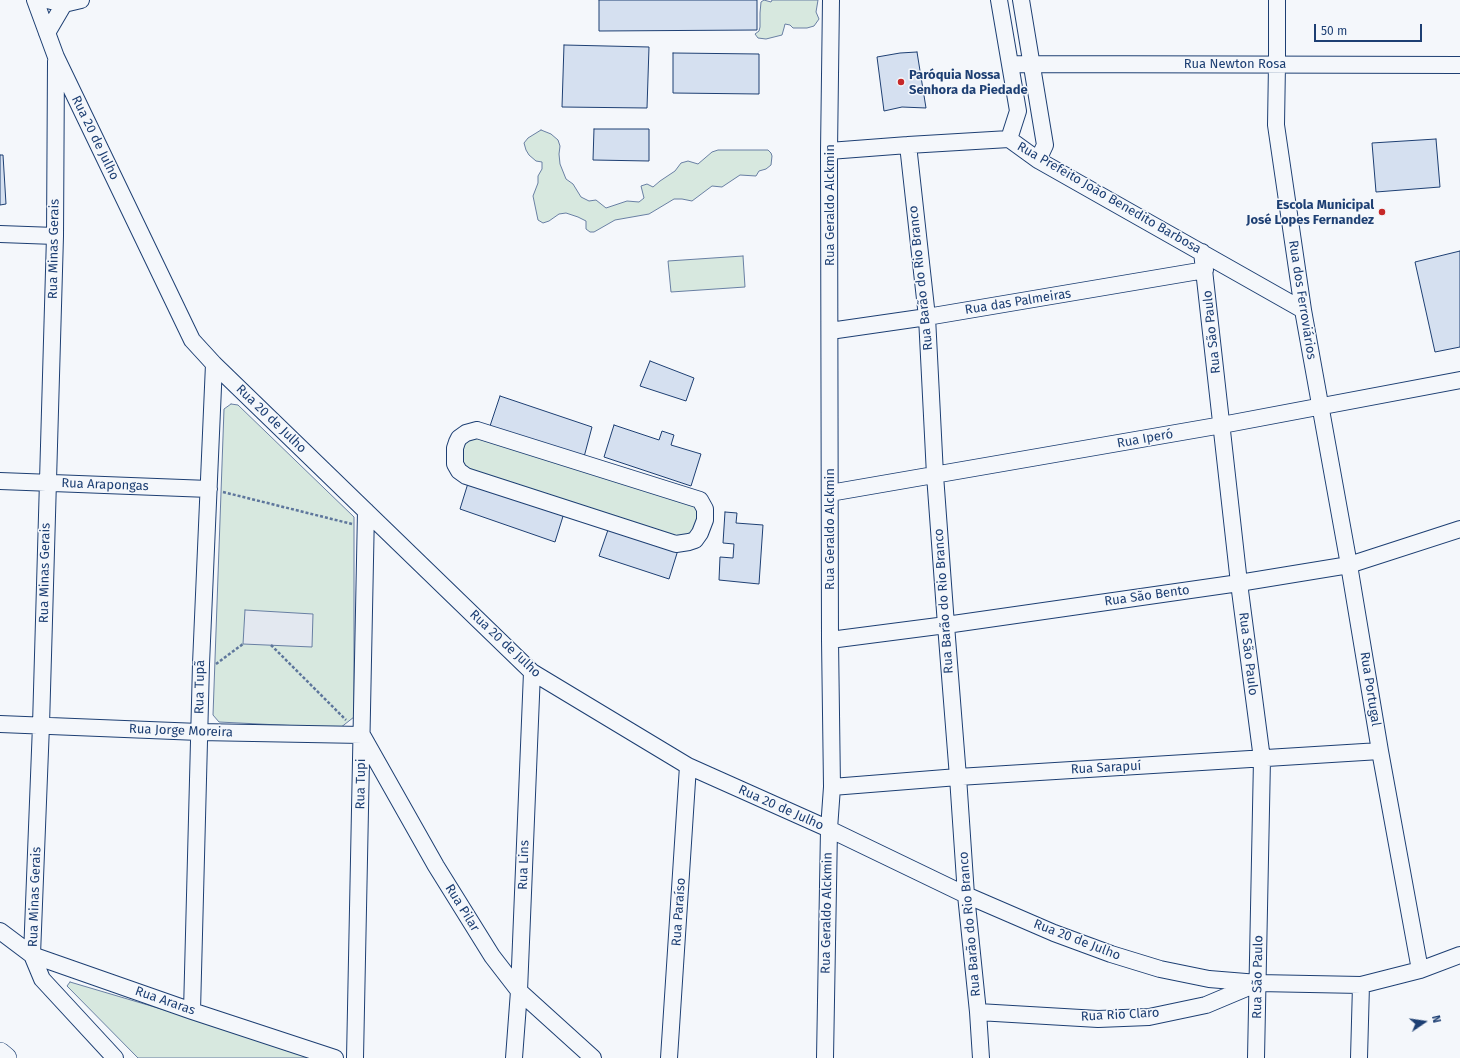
<!DOCTYPE html>
<html>
<head>
<meta charset="utf-8">
<style>
	body { margin:0 }
	#map { position:relative; width:1460px; height:1058px; overflow:hidden; background:#f4f7fb; font-family:"Fira Sans",sans-serif }
	canvas { display:block }
	.north { position:absolute; left:1404px; top:1002px; width:40px; height:40px; -webkit-text-stroke:3px #f4f7fb; paint-order:stroke; rotate:77deg; font-size:11px; font-weight:700; line-height:16px; text-align:center; color:#1d3f73 }
	.north::after { content:''; display:block; margin:auto; width:14px; height:18px; background:#1d3f73; clip-path:polygon(50% 0,100% 100%,50% 72%,0 100%) }
	.scale { position:absolute; left:1314px; top:24px; width:108px; height:18px; box-sizing:border-box; border:2px solid #1d3f73; border-top:0; padding-left:5px; font-size:12px; line-height:14px; white-space:nowrap; color:#1d3f73; -webkit-text-stroke:3px #f4f7fb; paint-order:stroke }
</style>
</head>
<body>
<div id="map">
<canvas width="1460" height="1058"></canvas>
<div class="north">N</div>
<div class="scale">50 m</div>
</div>
<script>
const ctx = document.querySelector('canvas').getContext('2d');
ctx.lineJoin = 'round';
function paint(path, color) { ctx.fillStyle = color; ctx.fill(path, 'evenodd'); }
const toPath = rows => new Path2D(rows.map(r => 'M' + r).join(''));
function strokePath(path, color, width, dash) { ctx.strokeStyle = color; ctx.lineWidth = width; ctx.lineCap = dash ? 'butt' : 'round'; ctx.setLineDash(dash || []); ctx.stroke(path); }
function drawText(font, color, halo, rows, align = 'center') {
  ctx.font = font + ' "Fira Sans",sans-serif'; ctx.lineWidth = 3; ctx.setLineDash([]); ctx.textBaseline = 'middle'; ctx.strokeStyle = halo; ctx.fillStyle = color; for (const [text, x, y, turn = 0] of rows) {
    ctx.save(); ctx.translate(x, y); ctx.rotate((+turn || 0) * Math.PI / 180); ctx.textAlign = isNaN(turn) ? turn : align; if (halo) ctx.strokeText(text, 0, 0); ctx.fillText(text, 0, 0); ctx.restore();
  }
}
const green = toPath([
	[764,0,771,2,772,0,818,0,816,12,819,19,814,26,807,28,793,28,790,25,785,24,784,28,782,35,766,39,758,38,755,34,759,31,760,27,760,13,761,2,764,0],
	[541,130,551,134,558,140,560,146,559,154,560,164,566,179,573,184,581,197,589,201,596,200,606,208,627,201,639,202,644,198,641,186,647,184,653,187,660,181,675,171,681,163,688,161,698,164,712,152,718,150,768,150,771,153,772,156,771,165,766,169,759,171,756,176,740,175,722,187,712,186,692,201,682,199,674,199,649,214,615,220,594,232,590,232,586,229,586,221,578,217,566,213,559,214,549,221,543,223,538,220,533,196,538,183,538,176,542,169,542,162,536,161,529,155,526,150,524,143,528,138,541,130],
	[743,256,745,287,671,292,668,261,743,256],
	[231,404,238,405,354,517,354,717,340,728,219,722,213,715,224,409,231,404],
	[471,433,703,509,689,541,467,474,456,455,471,433],
	[70,982,185,1016,318,1058,138,1058,67,986,70,982]
]);
const parking = toPath([
	[245,610,313,614,312,647,243,644,245,610]
]);
const building = toPath([
	[599,0,757,0,757,30,599,31,599,0],
	[564,45,649,47,647,108,562,107,564,45],
	[917,52,926,108,902,107,884,111,877,57,900,53,917,52],
	[673,53,759,54,759,94,673,93,673,53],
	[594,129,649,129,649,161,593,160,594,129],
	[1436,139,1440,187,1376,192,1372,143,1436,139],
	[0,155,3,155,6,204,0,205,0,155],
	[1460,251,1460,347,1435,352,1415,262,1460,251],
	[650,361,694,378,686,401,640,386,650,361],
	[500,396,592,427,584,457,490,426,500,396],
	[614,425,659,440,662,431,674,435,671,445,701,454,691,486,604,457,614,425],
	[469,480,564,513,555,542,460,509,469,480],
	[725,512,737,513,736,523,763,525,759,584,719,580,720,557,733,558,734,544,723,543,725,512],
	[609,527,678,550,669,579,599,556,609,527]
]);
const path = toPath([
	[223,492,352,524],
	[271,645,346,720],
	[216,664,243,644]
]);
const minor = toPath([
	[35,0,56,57,192,340,214,364,532,672,688,766,829,829,966,895,1054,933,1111,954,1160,969,1209,979,1258,983,1361,985,1420,970,1460,955],
	[47,0,64,4,81,0],
	[999,0,1018,111,1009,139],
	[1021,0,1045,145,1038,160],
	[1277,0,1277,64,1276,125,1303,310,1349,565,1380,751,1420,970],
	[47,33,64,4],
	[56,61,55,236,41,725,32,955,42,979,115,1058],
	[1010,64,1460,65],
	[908,145,927,317,935,475,946,625,958,777,966,895,978,1012,981,1058],
	[829,151,908,145,1009,139,1038,160,1303,310],
	[0,234,55,236],
	[1202,252,1239,583,1262,759,1256,1058],
	[830,331,927,317,1205,270],
	[477,430,700,500,705,509,705,520,700,533,695,540,689,542,676,544,466,476,459,471,455,464,455,448,457,442,459,438,466,433,477,430],
	[0,481,209,489],
	[830,493,1222,425,1460,380],
	[830,640,946,625,1239,583,1349,565,1460,529],
	[0,724,199,732,362,735,436,866,492,956,519,991,593,1058],
	[832,787,958,777,1380,751],
	[0,931,32,955,192,1011,335,1058],
	[192,1011,201,664,214,364],
	[978,1012,1098,1019,1149,1017,1206,1005,1256,984],
	[355,1058,366,511],
	[514,1058,519,991,532,672],
	[669,1058,688,766],
	[825,1058,829,829,832,787,830,640,829,151,831,0],
	[1359,1058,1361,985]
]);
const major = toPath([
	[0,1053,6,1058]
]);
const markers = [
	[901,82,4,"#c62828"],
	[1382,212,4,"#c62828"]
];
const streetNames = [
	["Rua Newton Rosa",1235,64],
	["Rua 20 de Julho",95,138,64],
	["Rua Prefeito João Benedito Barbosa",1109,198,30],
	["Rua Geraldo Alckmin",830,205,-90],
	["Rua Minas Gerais",54,249,-89],
	["Rua Barão do Rio Branco",921,278,-96],
	["Rua dos Ferroviários",1302,300,81],
	["Rua das Palmeiras",1018,302,-9],
	["Rua São Paulo",1212,332,-96],
	["Rua 20 de Julho",271,419,44],
	["Rua Iperó",1145,439,-10],
	["Rua Arapongas",105,485,2],
	["Rua Geraldo Alckmin",830,529,-90],
	["Rua Minas Gerais",45,573,-89],
	["Rua São Bento",1147,596,-8],
	["Rua Barão do Rio Branco",944,601,-94],
	["Rua 20 de Julho",505,644,43],
	["Rua São Paulo",1248,654,83],
	["Rua Tupã",200,687,-89],
	["Rua Portugal",1370,689,81],
	["Rua Jorge Moreira",181,731,2],
	["Rua Sarapuí",1106,768,-3],
	["Rua Tupi",361,784,-89],
	["Rua 20 de Julho",781,808,24],
	["Rua Lins",524,865,-88],
	["Rua Minas Gerais",35,897,-88],
	["Rua Pilar",462,908,58],
	["Rua Paraíso",679,912,-86],
	["Rua Geraldo Alckmin",827,913,-89],
	["Rua Barão do Rio Branco",970,924,-95],
	["Rua 20 de Julho",1077,940,21],
	["Rua São Paulo",1258,977,-89],
	["Rua Araras",165,1001,19],
	["Rua Rio Claro",1120,1015,-3]
];
const poiNames = [
	["Paróquia Nossa",909,75],
	["Senhora da Piedade",909,90],
	["Escola Municipal",1374,205,"right"],
	["José Lopes Fernandez",1374,220,"right"]
];
paint(green, '#d7e8df');
strokePath(green, '#687fa3', 1);
paint(parking, '#e3e8f0');
strokePath(parking, '#687fa3', 1);
paint(building, '#d5e0f0');
strokePath(building, '#1d3f73', 1);
strokePath(minor, '#1d3f73', 18);
strokePath(major, '#1d3f73', 22);
strokePath(path, '#5e769c', 2.5, [3, 2]);
strokePath(minor, '#f4f7fb', 16);
strokePath(major, '#f4f7fb', 21);
for (const [x, y, r, color] of markers) { const dot = new Path2D(); dot.arc(x, y, r, 0, 2 * Math.PI); ctx.fillStyle = color; ctx.fill(dot); strokePath(dot, '#f4f7fb', 1.5); }
drawText('13px', '#1d3f73', '#f4f7fb', streetNames);
drawText('bold 13px', '#1d3f73', '#f4f7fb', poiNames, 'left');
</script>
</body>
</html>
